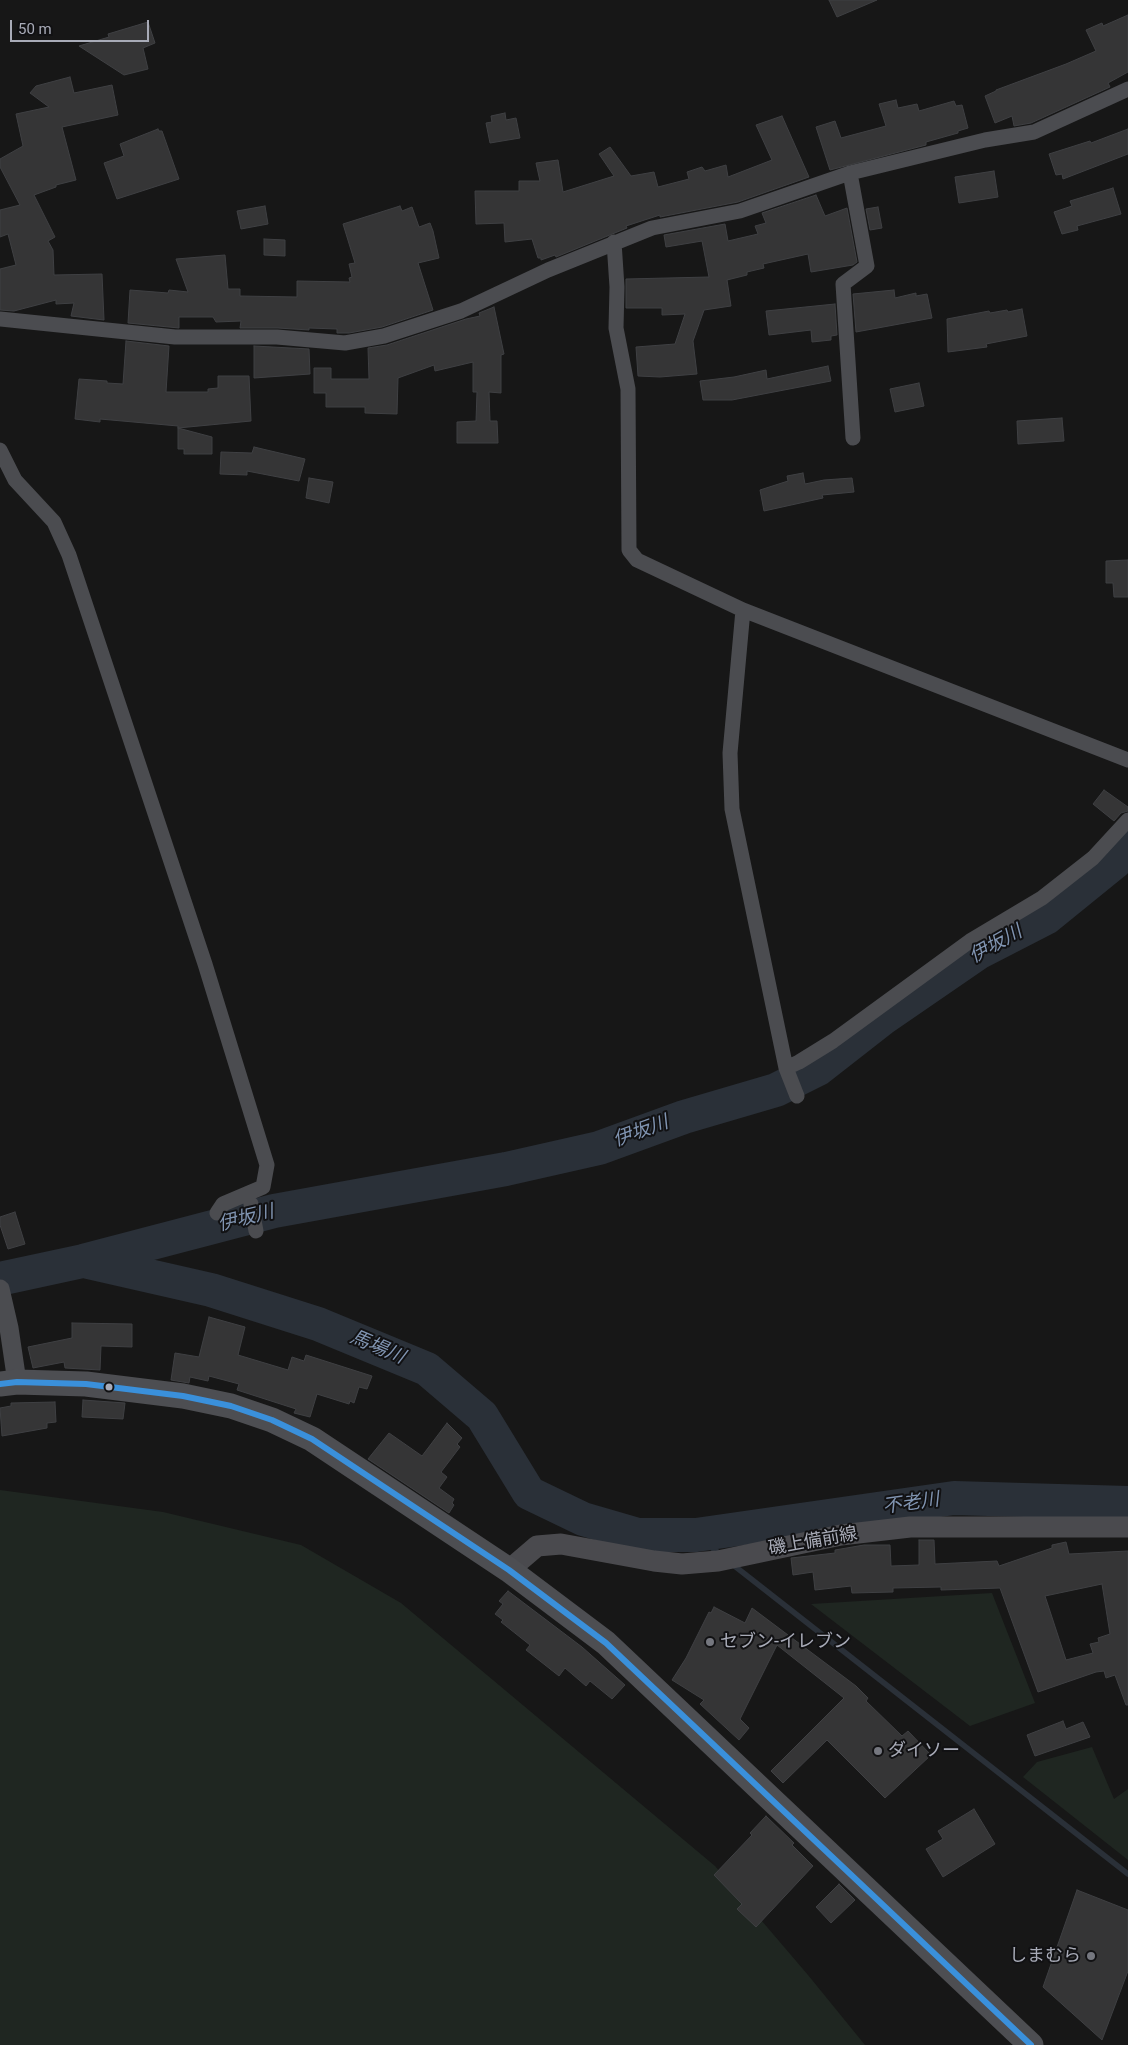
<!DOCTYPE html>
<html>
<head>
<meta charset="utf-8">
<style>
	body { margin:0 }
	#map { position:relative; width:1128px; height:2045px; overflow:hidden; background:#171717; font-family:Roboto,sans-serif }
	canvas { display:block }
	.scale { position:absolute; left:10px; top:20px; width:139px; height:22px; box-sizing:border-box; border:2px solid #a8abb7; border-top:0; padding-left:6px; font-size:15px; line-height:18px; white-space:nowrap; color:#a8abb7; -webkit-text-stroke:4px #111113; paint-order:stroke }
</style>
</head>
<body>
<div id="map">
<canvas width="1128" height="2045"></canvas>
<div class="scale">50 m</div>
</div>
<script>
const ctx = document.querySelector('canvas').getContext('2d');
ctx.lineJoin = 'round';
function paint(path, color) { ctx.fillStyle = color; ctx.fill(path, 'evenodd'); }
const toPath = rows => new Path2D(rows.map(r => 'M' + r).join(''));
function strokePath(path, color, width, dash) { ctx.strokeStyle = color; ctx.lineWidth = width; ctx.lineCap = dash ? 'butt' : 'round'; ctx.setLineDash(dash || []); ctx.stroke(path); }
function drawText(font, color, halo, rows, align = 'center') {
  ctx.font = font + ' Roboto,"Noto Sans JP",sans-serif'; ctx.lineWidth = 4; ctx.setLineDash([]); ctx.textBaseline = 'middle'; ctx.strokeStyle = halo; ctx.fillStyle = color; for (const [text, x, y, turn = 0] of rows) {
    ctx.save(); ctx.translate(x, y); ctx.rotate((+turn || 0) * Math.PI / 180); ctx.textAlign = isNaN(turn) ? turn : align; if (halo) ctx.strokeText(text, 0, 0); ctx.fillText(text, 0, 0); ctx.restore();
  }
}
const green = toPath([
	[0,1490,163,1512,301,1545,401,1603,715,1866,808,1975,865,2045,0,2045],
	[992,1593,1035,1703,970,1726,811,1604],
	[1092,1747,1114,1799,1128,1789,1128,1860,1023,1777,1037,1762]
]);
const stream = toPath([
	[696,1535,721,1555],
	[732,1564,1128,1874]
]);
const river = toPath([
	[88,1262,211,1290,318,1324,427,1369,482,1416,529,1493,583,1519,638,1535,696,1535,954,1498,1128,1503],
	[0,1279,83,1261,274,1211,506,1169,599,1148,684,1117,776,1090,818,1069,882,1019,978,953,1046,918,1115,862,1128,844]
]);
const building = toPath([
	[829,0,877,0,837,17,829,0],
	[1128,15,1128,72,1108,83,1110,87,1031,123,1014,126,1012,116,995,123,985,96,996,91,996,90,1066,64,1096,51,1086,30,1102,23,1103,26,1128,15],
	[148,22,155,43,143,48,148,69,124,75,79,46,109,37,108,34,148,22],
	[70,77,74,93,112,85,118,115,62,127,76,180,56,185,56,187,34,195,55,237,48,241,53,250,54,275,102,274,104,320,71,316,74,303,56,304,56,300,14,311,0,310,0,269,16,265,8,234,0,237,0,210,20,205,0,167,0,159,23,146,16,114,49,107,30,93,36,86,70,77],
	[896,100,898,108,917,104,919,111,954,101,956,106,962,105,968,128,958,131,958,133,926,142,926,145,830,170,816,127,835,121,841,138,886,126,879,104,896,100],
	[505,113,506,120,516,118,520,138,490,143,486,123,492,122,491,116,505,113],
	[782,116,809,177,738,202,660,217,660,215,626,226,627,228,556,257,555,255,541,260,541,258,538,258,532,239,505,242,504,223,476,224,475,191,519,191,519,181,540,181,536,163,558,160,563,192,614,176,599,154,610,147,631,176,654,172,658,187,689,179,687,172,702,167,705,171,726,165,728,177,772,160,756,125,782,116],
	[158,129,159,131,162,131,179,179,117,199,104,163,124,156,120,144,158,129],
	[1128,129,1128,154,1063,179,1062,174,1056,175,1049,154,1090,141,1091,143,1128,129],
	[994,171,998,197,959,203,955,177,994,171],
	[1113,188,1121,214,1077,226,1078,230,1062,234,1054,212,1072,206,1070,201,1113,188],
	[816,195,825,216,847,208,857,262,853,265,811,272,808,254,763,264,764,268,747,272,747,275,727,280,731,306,704,310,693,341,697,374,660,377,638,376,636,347,675,344,685,314,662,315,662,308,626,308,626,279,709,277,702,241,666,247,664,235,725,224,728,241,758,234,755,226,766,223,762,213,816,195],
	[265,206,268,224,241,229,237,211,265,206],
	[400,206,402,211,412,207,419,227,430,223,433,231,439,258,418,263,433,310,382,327,349,333,337,333,337,329,309,328,309,330,278,328,240,328,241,321,216,322,213,317,179,317,179,328,128,323,130,290,168,293,169,290,188,292,176,259,225,255,228,289,240,289,240,296,297,297,297,281,350,282,349,278,352,277,349,264,355,263,343,224,400,206],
	[878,207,882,228,870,230,866,209,878,207],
	[264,239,285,240,285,256,264,255,264,239],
	[894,290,895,298,916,293,916,296,927,294,932,318,856,332,853,294,894,290],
	[835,304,837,335,831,336,831,340,812,342,811,330,769,335,766,311,835,304],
	[494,307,504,354,501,355,501,393,489,392,490,421,497,421,498,443,457,443,457,422,476,421,477,392,473,392,473,362,435,371,434,365,398,378,397,414,365,413,365,407,326,407,326,393,314,393,314,368,331,368,331,379,369,379,368,348,387,345,466,319,480,316,479,313,494,307],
	[1022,309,1027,336,986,344,987,347,948,352,947,319,989,311,990,313,1007,310,1008,312,1022,309],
	[126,341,169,346,166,392,208,392,208,389,218,388,218,376,249,376,251,421,178,428,178,426,100,419,100,422,75,419,79,379,107,381,107,383,123,384,126,341],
	[254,346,309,349,310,374,254,378,254,346],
	[828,366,831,381,732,400,703,400,700,381,734,377,766,370,767,379,828,366],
	[919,383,924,406,895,412,890,389,919,383],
	[1062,418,1064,441,1018,444,1017,421,1062,418],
	[178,428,212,437,212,454,184,454,184,449,178,449,178,428],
	[254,447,305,459,299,481,247,471,247,475,220,474,221,452,252,453,254,447],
	[803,473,805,484,824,480,852,478,854,492,822,495,823,498,764,511,760,490,788,481,787,476,803,473],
	[309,478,333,482,329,503,306,498,309,478],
	[1128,560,1128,597,1114,597,1113,583,1106,583,1106,561,1128,560],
	[1104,790,1128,807,1128,811,1121,813,1114,821,1093,804,1104,790],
	[15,1212,25,1244,8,1249,0,1225,0,1217,15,1212],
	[209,1317,245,1327,238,1355,288,1370,292,1357,304,1361,306,1355,372,1376,367,1389,359,1387,354,1403,350,1401,349,1404,317,1394,310,1417,294,1413,296,1409,237,1390,239,1384,209,1376,208,1381,190,1377,189,1383,171,1380,175,1353,199,1357,209,1317],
	[72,1323,132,1324,132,1347,101,1346,100,1370,65,1368,64,1362,33,1368,28,1347,72,1338,72,1323],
	[83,1400,125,1403,123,1419,82,1417,83,1400],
	[55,1402,56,1422,47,1423,47,1428,2,1436,0,1408,11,1406,11,1403,55,1402],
	[447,1423,462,1438,457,1444,460,1447,441,1472,447,1477,439,1488,454,1499,452,1503,454,1505,449,1513,368,1459,389,1433,422,1456,447,1423],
	[919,1540,934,1540,935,1564,997,1561,999,1566,1052,1548,1052,1545,1066,1542,1069,1554,1128,1551,1128,1705,1126,1705,1115,1675,1106,1678,1104,1671,1096,1672,1038,1692,1000,1588,941,1590,941,1587,893,1588,893,1592,852,1593,851,1586,815,1590,813,1572,793,1575,791,1558,835,1553,835,1550,864,1545,890,1545,891,1566,919,1565,919,1540],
	[1102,1584,1110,1634,1098,1638,1099,1642,1090,1644,1093,1653,1066,1660,1045,1596,1102,1584],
	[508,1591,582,1647,625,1685,612,1699,590,1681,586,1686,565,1668,559,1676,526,1650,530,1645,501,1622,503,1620,495,1614,503,1604,499,1601,508,1591],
	[714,1607,745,1623,752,1608,856,1686,868,1698,866,1701,902,1736,908,1731,931,1755,885,1798,827,1740,783,1783,771,1771,844,1698,777,1645,740,1719,749,1728,739,1740,700,1704,704,1700,672,1680,686,1658,709,1612,711,1613,714,1607],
	[1063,1721,1066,1729,1083,1722,1090,1737,1035,1756,1027,1735,1063,1721],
	[974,1809,995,1844,943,1877,926,1849,943,1839,938,1831,974,1809],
	[766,1816,794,1843,792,1845,813,1866,756,1927,737,1909,742,1904,714,1875,752,1835,750,1833,766,1816],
	[839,1884,855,1900,831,1923,816,1907,839,1884],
	[1077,1890,1128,1910,1128,1971,1102,2040,1043,1987,1077,1890]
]);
const minor = toPath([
	[850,173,867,266,843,284,853,438],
	[614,242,617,287,616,328,628,389,629,550,637,560,743,610,1128,760],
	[0,319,175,337,277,337,345,343,384,336,461,311,548,270,652,228,740,211,850,173,985,140,1034,132,1128,89],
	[0,450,15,480,54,522,69,555,205,964,267,1165,263,1187,223,1204,217,1213],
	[743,610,730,753,732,809,786,1068,797,1096],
	[786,1068,799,1062,833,1041,970,941,1042,898,1093,858,1128,820],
	[251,1204,256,1231]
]);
const tertiary = toPath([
	[0,1289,9,1328,17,1382]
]);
const secondary = toPath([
	[509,1570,537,1546,561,1544,654,1561,682,1564,718,1561,841,1535,910,1527,1128,1527]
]);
const trunk = toPath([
	[0,1384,17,1382,86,1384,183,1396,231,1406,272,1420,312,1439,509,1570,606,1643,1031,2045]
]);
const bus1 = toPath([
	[0,1384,17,1382,86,1384,183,1396,231,1406,272,1420,312,1439,509,1570,606,1643,1031,2045]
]);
const markers = [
	[109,1387,4.5,"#a8abb7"],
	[710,1642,5,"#75777f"],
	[878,1751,5,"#75777f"],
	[1091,1956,5,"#75777f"]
];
const streetNames = [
	["磯上備前線",813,1542,-10]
];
const poiNames = [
	["セブン-イレブン",720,1642],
	["ダイソー",888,1751],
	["しまむら",1081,1956,"right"]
];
const waterNames = [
	["伊坂川",996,945,-29],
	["伊坂川",641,1132,-20],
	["伊坂川",246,1219,-14],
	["馬場川",377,1348,23],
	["不老川",911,1504,-8]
];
paint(green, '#1f2621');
strokePath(stream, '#2a3038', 5.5);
strokePath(river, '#2a3038', 34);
paint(building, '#353536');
strokePath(building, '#3f4043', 1);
strokePath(minor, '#4b4c50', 15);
strokePath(tertiary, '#4b4c50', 19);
strokePath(secondary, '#4a4a4e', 21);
strokePath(trunk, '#4d4e52', 25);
strokePath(bus1, '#3a90db', 6);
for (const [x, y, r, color] of markers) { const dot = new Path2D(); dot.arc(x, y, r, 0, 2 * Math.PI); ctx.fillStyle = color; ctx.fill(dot); strokePath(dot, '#111113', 2); }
drawText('18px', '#a8abb7', '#111113', streetNames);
drawText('18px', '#a8abb7', '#111113', poiNames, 'left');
drawText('italic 19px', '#8094b1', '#111113', waterNames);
</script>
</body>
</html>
